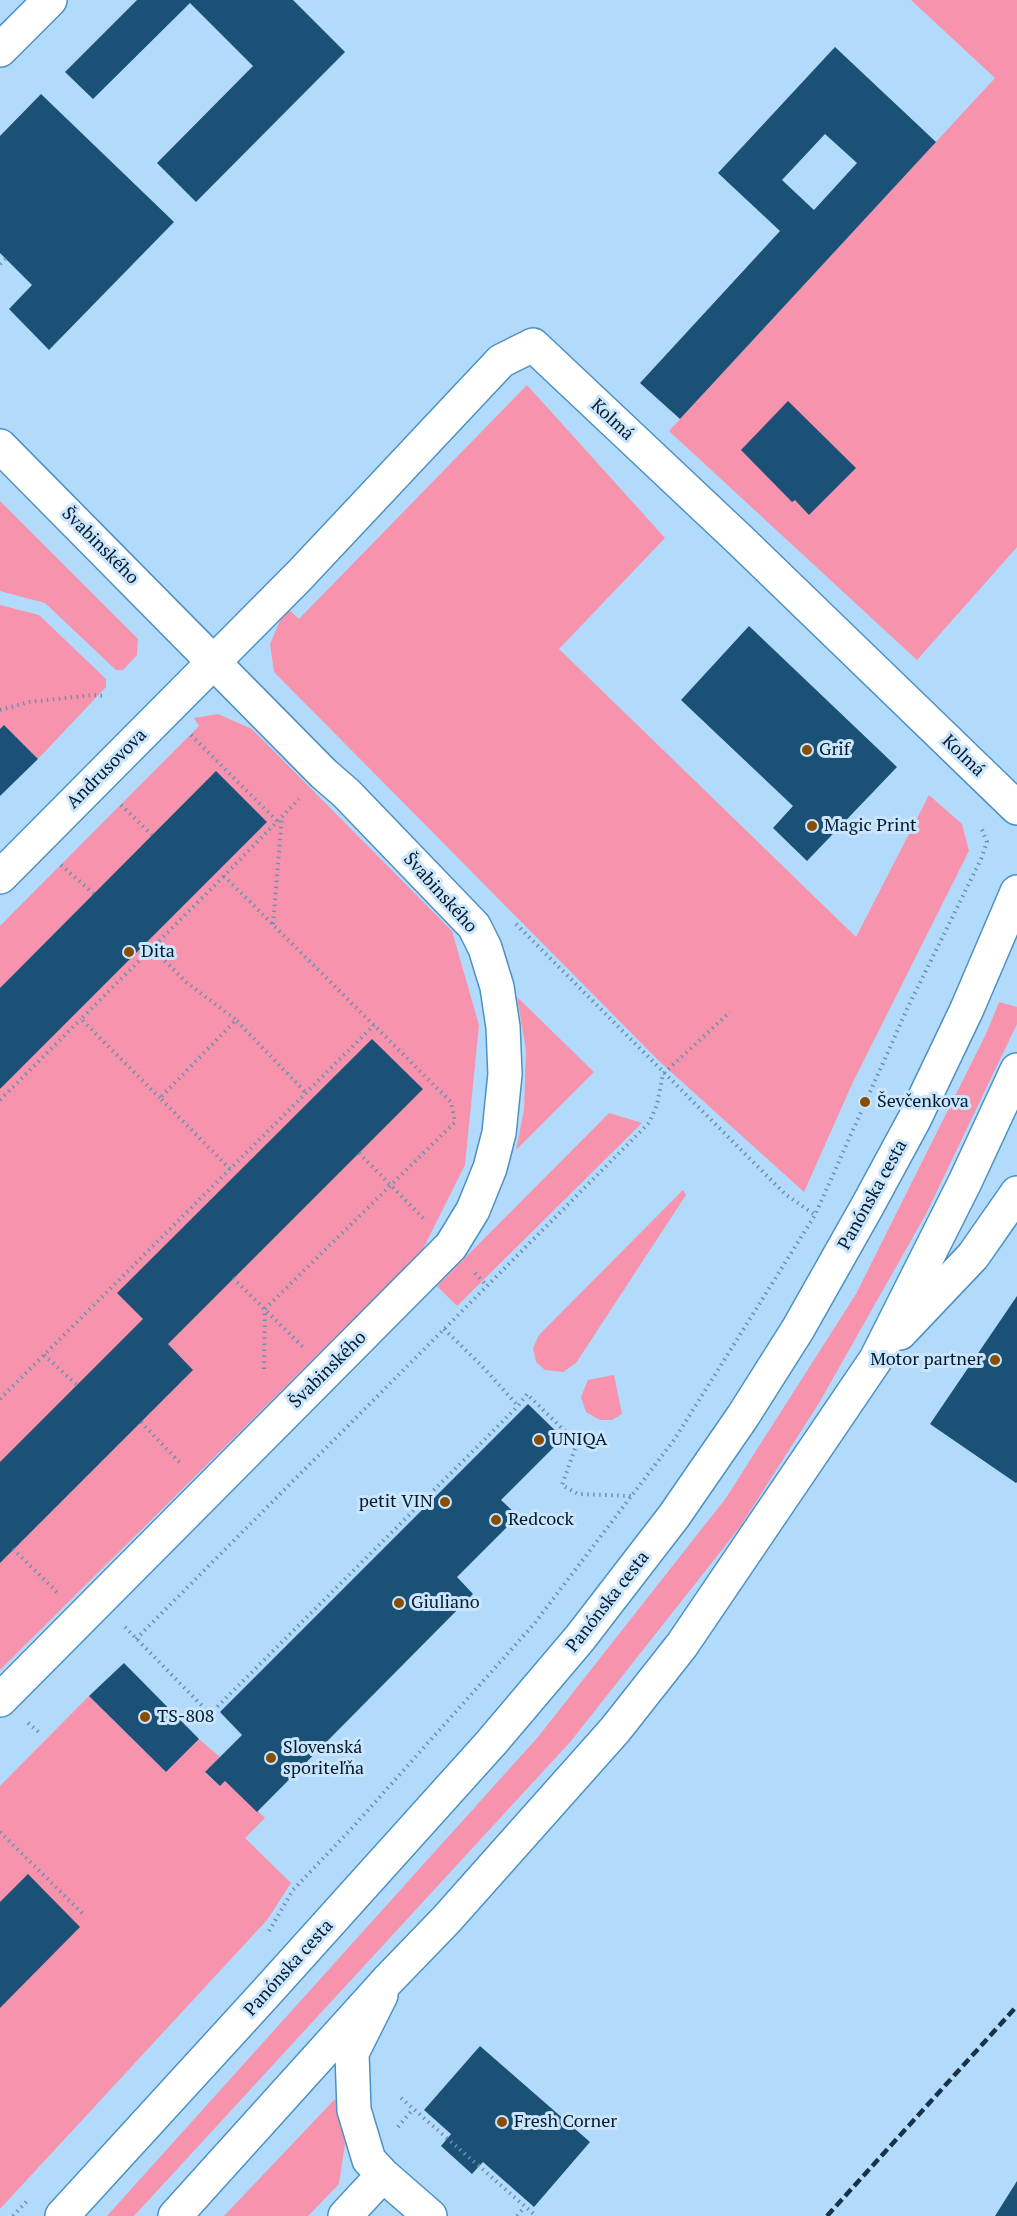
<!DOCTYPE html>
<html>
<head>
<meta charset="utf-8">
<style>
	body { margin:0 }
	canvas { display:block; background:#b1dafb }
</style>
</head>
<body>
<canvas width="1017" height="2216"></canvas>
<script>
const ctx = document.querySelector('canvas').getContext('2d');
ctx.lineJoin = 'round';
function paint(path, color) { ctx.fillStyle = color; ctx.fill(path, 'evenodd'); }
const toPath = rows => new Path2D(rows.map(r => 'M' + r).join(''));
function strokePath(path, color, width, dash) { ctx.strokeStyle = color; ctx.lineWidth = width; ctx.lineCap = dash ? 'butt' : 'round'; ctx.setLineDash(dash || []); ctx.stroke(path); }
function drawText(font, color, halo, rows, align = 'center') {
  ctx.font = font + ' "PT Serif",serif'; ctx.lineWidth = 6; ctx.setLineDash([]); ctx.textBaseline = 'middle'; ctx.strokeStyle = halo; ctx.fillStyle = color; for (const [text, x, y, turn = 0] of rows) {
    ctx.save(); ctx.translate(x, y); ctx.rotate((+turn || 0) * Math.PI / 180); ctx.textAlign = isNaN(turn) ? turn : align; if (halo) ctx.strokeText(text, 0, 0); ctx.fillText(text, 0, 0); ctx.restore();
  }
}
const green = toPath([
	[911,0,1017,0,1017,547,917,660,669,431,995,78],
	[527,385,665,538,559,649,856,937,929,795,962,824,969,851,853,1082,804,1192,659,1061,274,672,270,644,286,607,299,619],
	[0,501,138,639,137,655,123,670,116,670,45,603,0,591],
	[0,605,39,615,106,679,106,687,38,759,4,725,0,729],
	[218,714,252,729,452,931,479,1025,465,1165,422,1251,0,1670,0,1089,267,822,216,772,0,988,0,926,199,726,194,718],
	[517,997,594,1072,516,1150,524,1110,526,1050],
	[999,1002,1017,1007,1017,1024,926,1214,819,1403,740,1527,571,1741,134,2216,107,2216,538,1737,726,1498,856,1294,986,1034],
	[609,1113,642,1123,457,1306,437,1286],
	[683,1190,686,1195,576,1363,563,1372,545,1370,536,1362,533,1348,539,1335],
	[614,1375,622,1414,612,1420,600,1420,586,1412,581,1397,588,1380],
	[89,1696,166,1772,199,1739,220,1757,205,1773,220,1786,225,1781,265,1818,245,1838,291,1883,267,1920,0,2209,0,1786],
	[335,2099,345,2144,339,2184,308,2216,224,2216]
]);
const building = toPath([
	[137,0,293,0,345,52,196,202,157,163,253,66,190,3,93,99,65,72],
	[835,47,936,142,680,419,640,383,780,231,718,173],
	[825,134,857,163,814,210,782,180],
	[41,94,174,222,49,350,9,309,32,285,0,253,0,136],
	[788,401,856,468,809,515,795,500,792,502,741,450],
	[749,626,897,767,807,861,773,828,793,806,681,700],
	[4,725,38,759,0,796,0,729],
	[216,771,267,822,0,1089,0,988],
	[372,1039,423,1089,168,1344,193,1370,0,1563,0,1462,143,1319,117,1293],
	[1017,1296,1017,1482,1016,1483,930,1424],
	[528,1404,563,1438,501,1500,518,1516,457,1577,473,1594,257,1812,225,1781,220,1786,205,1772,242,1735,220,1712],
	[124,1663,199,1739,166,1772,89,1696],
	[28,1874,80,1927,0,2008,0,1902],
	[480,2046,590,2142,534,2207,483,2162,472,2174,441,2146,451,2134,424,2110],
	[1017,2181,1017,2216,995,2216]
]);
const path = toPath([
	[0,264,5,259],
	[0,710,29,702,94,695,106,696],
	[191,735,277,821],
	[121,805,152,835],
	[61,865,94,894],
	[273,924,282,817],
	[516,924,785,1194,815,1215],
	[152,948,186,982,236,1020],
	[160,1098,81,1019,224,876],
	[0,1100,81,1019],
	[359,1153,425,1220],
	[230,1169,160,1098,236,1020,306,1093],
	[475,1273,487,1286],
	[233,1278,303,1347],
	[444,1329,482,1366,518,1406,527,1394,577,1443,562,1485,578,1494,631,1496],
	[44,1355,77,1385],
	[264,1369,265,1309,455,1122,451,1102,224,876,299,799],
	[0,1399,374,1025],
	[141,1422,182,1465],
	[13,1549,58,1593],
	[125,1627,210,1714,518,1406],
	[136,1639,649,1123,657,1105,663,1074,730,1012],
	[28,1723,41,1734],
	[0,1832,84,1915],
	[269,1931,293,1890,352,1828,534,1624,674,1440,815,1215,908,1007,981,859,987,842,981,827],
	[401,2098,536,2216],
	[398,2127,413,2109],
	[13,2216,28,2200],
	[517,2216,525,2207]
]);
const minor = toPath([
	[0,50,50,0],
	[0,446,324,774,346,793,474,926,485,948,497,987,503,1027,505,1074,499,1133,490,1168,473,1210,451,1246,0,1700],
	[0,877,299,576,501,361,533,345,741,541,1017,808],
	[383,2175,430,2216],
	[345,2216,383,2175,369,2160,354,2110,352,2053,381,1995]
]);
const major = toPath([
	[900,1333,973,1256,1017,1193],
	[62,2216,265,1994,491,1743,580,1638,674,1516,743,1416,798,1329,868,1205,914,1120,967,1009,1017,892],
	[175,2216,388,1980,446,1920,615,1730,682,1645,876,1359,965,1182,1017,1070]
]);
const rail = toPath([
	[827,2216,1017,2006]
]);
const markers = [
	[807,750,6,"#874e03"],
	[812,826,6,"#874e03"],
	[129,952,6,"#874e03"],
	[865,1102,6,"#874e03"],
	[995,1360,6,"#874e03"],
	[539,1440,6,"#874e03"],
	[445,1502,6,"#874e03"],
	[496,1520,6,"#874e03"],
	[399,1603,6,"#874e03"],
	[145,1717,6,"#874e03"],
	[271,1758,6,"#874e03"],
	[502,2122,6,"#874e03"]
];
const streetNames = [
	["Kolmá",612,420,43],
	["Švabinského",100,546,45],
	["Kolmá",963,756,44],
	["Andrusovova",107,769,-45],
	["Švabinského",440,893,48],
	["Panónska cesta",873,1195,-61],
	["Švabinského",328,1370,-45],
	["Panónska cesta",608,1602,-52],
	["Panónska cesta",289,1968,-48]
];
const poiNames = [
	["Grif",819,750],
	["Magic Print",824,826],
	["Dita",141,952],
	["Ševčenkova",877,1102],
	["Motor partner",983,1360,"right"],
	["UNIQA",551,1440],
	["petit VIN",433,1502,"right"],
	["Redcock",508,1520],
	["Giuliano",411,1603],
	["TS-808",157,1717],
	["Slovenská",283,1748],
	["sporiteľňa",283,1769],
	["Fresh Corner",514,2122]
];
paint(green, '#f793ad');
paint(building, '#1c5177');
strokePath(minor, '#4c91c5', 36);
strokePath(major, '#4c91c5', 36);
strokePath(path, '#6d91ad', 4, [1.5, 4.5]);
strokePath(minor, '#fff', 33);
strokePath(major, '#fff', 33);
strokePath(rail, '#173349', 4.5, [9, 4.5]);
for (const [x, y, r, color] of markers) { const dot = new Path2D(); dot.arc(x, y, r, 0, 2 * Math.PI); ctx.fillStyle = color; ctx.fill(dot); strokePath(dot, '#cae5fc', 2); }
drawText('18px', '#001b2f', '#cae5fc', streetNames);
drawText('18px', '#001b2f', '#cae5fc', poiNames, 'left');
</script>
</body>
</html>
